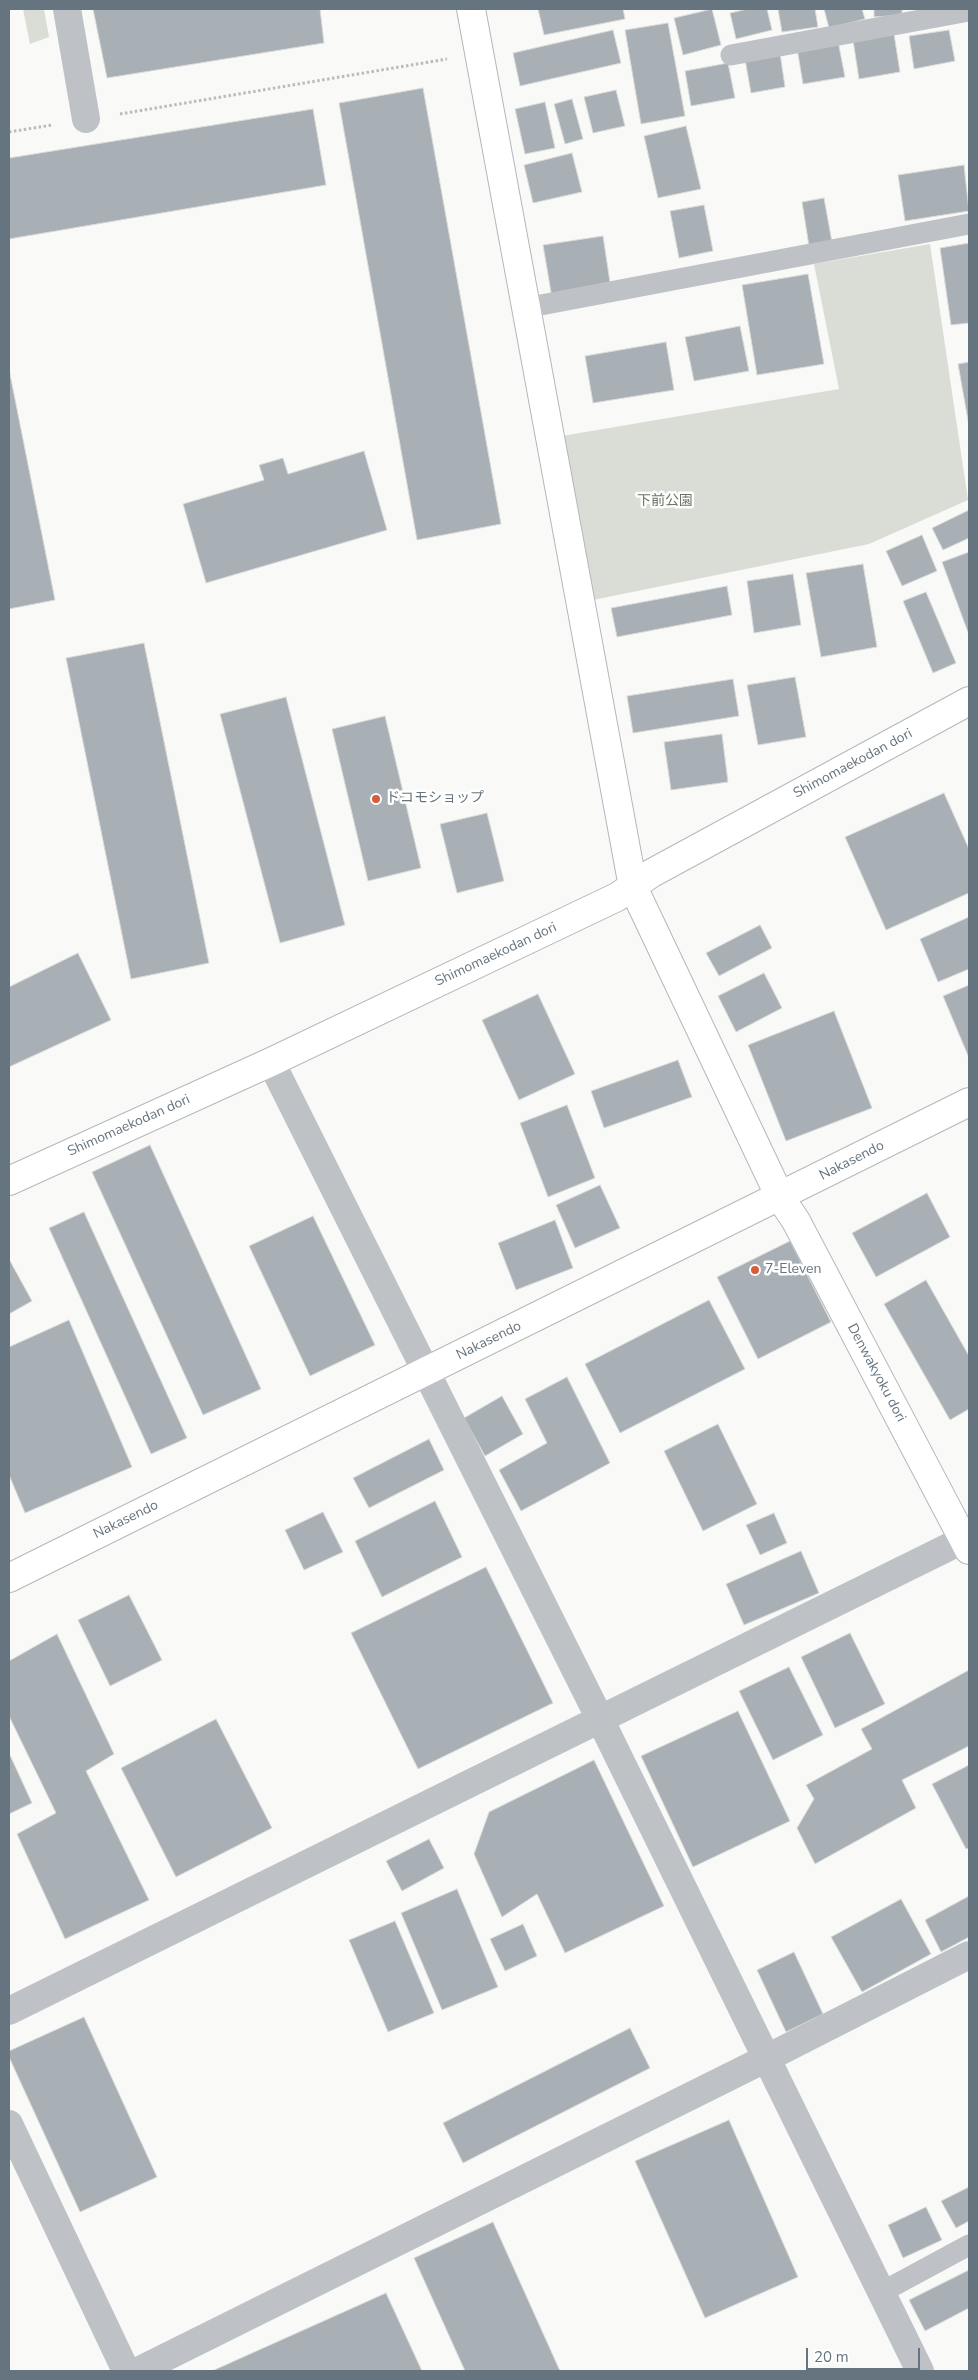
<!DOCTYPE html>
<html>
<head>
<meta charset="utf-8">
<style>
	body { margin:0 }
	#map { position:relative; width:978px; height:2380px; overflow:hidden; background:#f9f9f7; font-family:"Nunito Sans",sans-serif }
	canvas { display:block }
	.frame { position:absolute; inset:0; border:10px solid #66747f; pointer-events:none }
	.scale { position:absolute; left:806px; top:2348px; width:114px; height:22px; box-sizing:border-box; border:2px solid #66747f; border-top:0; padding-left:6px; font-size:15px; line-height:18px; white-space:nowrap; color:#66747f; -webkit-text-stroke:4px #fff; paint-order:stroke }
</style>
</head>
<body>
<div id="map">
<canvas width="978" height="2380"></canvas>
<div class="frame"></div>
<div class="scale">20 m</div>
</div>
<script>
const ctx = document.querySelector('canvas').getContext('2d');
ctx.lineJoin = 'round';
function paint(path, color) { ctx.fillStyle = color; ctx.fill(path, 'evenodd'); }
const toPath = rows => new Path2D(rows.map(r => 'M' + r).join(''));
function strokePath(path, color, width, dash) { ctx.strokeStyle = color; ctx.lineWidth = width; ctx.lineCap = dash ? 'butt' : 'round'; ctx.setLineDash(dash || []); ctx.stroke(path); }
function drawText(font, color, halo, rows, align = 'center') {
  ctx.font = font + ' "Nunito Sans","Noto Sans JP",sans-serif'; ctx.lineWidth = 5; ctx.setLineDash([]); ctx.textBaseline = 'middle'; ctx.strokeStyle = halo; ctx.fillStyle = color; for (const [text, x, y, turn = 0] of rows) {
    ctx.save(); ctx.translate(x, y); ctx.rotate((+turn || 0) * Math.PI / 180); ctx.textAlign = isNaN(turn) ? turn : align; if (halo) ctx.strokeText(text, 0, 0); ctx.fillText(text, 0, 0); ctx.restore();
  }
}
const green = toPath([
	[23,9,44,9,49,37,30,44],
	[930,244,968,500,869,544,593,600,562,436,839,389,814,264]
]);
const building = toPath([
	[93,9,320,9,324,43,107,78,93,9],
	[538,9,623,9,625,19,544,35,538,9],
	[712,9,721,45,683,55,674,18,712,9],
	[748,9,767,9,772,30,736,39,730,13,748,9],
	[778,9,815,9,818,27,782,32,778,9],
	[824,9,862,9,865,19,829,28,824,9],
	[874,9,902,9,902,15,874,17,874,9],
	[668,23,685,116,641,124,625,30,668,23],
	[613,30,621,63,520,86,513,53,613,30],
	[949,30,955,61,914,69,909,36,949,30],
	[894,34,900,72,859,79,853,40,894,34],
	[838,41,845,77,803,84,797,48,838,41],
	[780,53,785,87,751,93,745,59,780,53],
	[728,63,735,98,691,106,685,71,728,63],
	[423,88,501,524,417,540,339,103,423,88],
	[616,90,625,126,593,133,584,97,616,90],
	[572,99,583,139,565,144,554,104,572,99],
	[545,102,555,148,525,154,515,109,545,102],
	[313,109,326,185,9,239,9,158,313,109],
	[686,126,701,189,658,198,644,136,686,126],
	[572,153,582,192,533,203,524,165,572,153],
	[964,165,969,211,905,221,898,175,964,165],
	[824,198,832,242,809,246,802,202,824,198],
	[704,205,713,251,679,258,670,211,704,205],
	[603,236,611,289,552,298,543,245,603,236],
	[969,243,969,323,951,325,940,248,969,243],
	[808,274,824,364,757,375,742,285,808,274],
	[740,326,749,371,694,381,685,337,740,326],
	[666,342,674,390,593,403,585,356,666,342],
	[969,362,969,426,958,364,969,362],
	[9,369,55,600,9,609,9,369],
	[364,451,387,530,206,583,183,504,264,480,259,465,283,458,288,474,364,451],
	[969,510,969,538,943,550,932,528,969,510],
	[922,535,937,571,902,586,886,551,922,535],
	[969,552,969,635,942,562,969,552],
	[863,564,877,647,821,657,806,573,863,564],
	[793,574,801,625,754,633,747,581,793,574],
	[727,586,732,615,617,637,611,608,727,586],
	[926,592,956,663,933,673,903,601,926,592],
	[144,643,209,963,131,979,66,658,144,643],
	[795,677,806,737,758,745,747,685,795,677],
	[733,679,739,716,633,733,627,696,733,679],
	[286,697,345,925,280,943,220,714,286,697],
	[385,716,421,868,368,881,332,729,385,716],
	[722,734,728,782,671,790,664,742,722,734],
	[944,793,969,849,969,893,886,930,845,837,944,793],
	[487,813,504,881,457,893,440,824,487,813],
	[969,917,969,969,938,982,920,939,969,917],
	[760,925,772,948,719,976,706,953,760,925],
	[78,953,111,1020,9,1067,9,987,78,953],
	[764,973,782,1008,736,1032,718,996,764,973],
	[969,985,969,1058,943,996,969,985],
	[538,994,575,1074,519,1100,482,1020,538,994],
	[834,1011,872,1108,786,1141,748,1045,834,1011],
	[678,1060,692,1097,604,1128,591,1091,678,1060],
	[567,1105,595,1178,548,1197,520,1123,567,1105],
	[150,1145,261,1389,203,1415,92,1172,150,1145],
	[600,1185,620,1228,575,1248,556,1205,600,1185],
	[927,1193,950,1237,876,1277,852,1233,927,1193],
	[84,1212,187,1438,151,1454,49,1228,84,1212],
	[313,1216,375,1345,310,1376,249,1246,313,1216],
	[555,1220,573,1268,516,1290,498,1243,555,1220],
	[790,1241,831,1322,758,1359,717,1277,790,1241],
	[9,1259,32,1301,9,1314,9,1259],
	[926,1280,969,1356,969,1409,950,1420,884,1304,926,1280],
	[709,1300,745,1369,620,1433,585,1364,709,1300],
	[69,1320,132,1467,25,1513,9,1475,9,1347,69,1320],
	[567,1377,610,1463,521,1511,499,1470,547,1443,525,1399,567,1377],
	[502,1396,523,1434,485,1456,464,1418,502,1396],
	[718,1424,757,1504,703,1531,664,1451,718,1424],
	[429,1439,444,1470,369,1508,353,1478,429,1439],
	[435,1501,462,1557,382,1597,355,1541,435,1501],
	[323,1512,343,1552,304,1570,285,1530,323,1512],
	[774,1513,787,1543,760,1555,746,1525,774,1513],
	[801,1551,819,1593,744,1625,726,1584,801,1551],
	[486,1567,553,1703,418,1769,351,1633,486,1567],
	[129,1595,162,1660,110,1686,78,1620,129,1595],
	[850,1633,885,1704,835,1728,801,1657,850,1633],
	[57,1634,114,1754,86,1771,149,1900,65,1939,17,1834,56,1813,9,1716,9,1661,57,1634],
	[789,1667,823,1735,773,1760,739,1691,789,1667],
	[969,1670,969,1746,902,1780,916,1808,815,1864,797,1828,814,1799,806,1785,872,1749,861,1729,969,1670],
	[738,1711,790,1821,693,1867,641,1756,738,1711],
	[216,1719,272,1828,176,1877,121,1768,216,1719],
	[9,1753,32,1803,9,1814,9,1753],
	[594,1760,664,1906,565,1953,537,1894,502,1917,474,1854,489,1812,594,1760],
	[969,1765,969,1848,966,1849,932,1784,969,1765],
	[429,1839,444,1868,402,1891,386,1861,429,1839],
	[457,1889,498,1987,442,2010,401,1913,457,1889],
	[969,1896,969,1937,941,1952,925,1920,969,1896],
	[901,1899,931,1954,862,1992,831,1937,901,1899],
	[395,1921,434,2013,388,2032,349,1940,395,1921],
	[523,1924,537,1956,505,1971,490,1939,523,1924],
	[794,1952,823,2014,786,2032,757,1970,794,1952],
	[84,2017,157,2177,80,2212,9,2057,9,2051,84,2017],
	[630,2028,650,2068,463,2163,443,2123,630,2028],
	[729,2120,798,2277,705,2318,635,2161,729,2120],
	[969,2187,969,2221,956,2228,941,2201,969,2187],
	[926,2207,942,2240,903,2258,888,2225,926,2207],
	[493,2222,560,2371,465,2371,414,2258,493,2222],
	[969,2270,969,2308,925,2331,909,2300,969,2270],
	[386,2293,422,2371,212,2371,386,2293]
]);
const path = toPath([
	[120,114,447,59],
	[9,132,52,125]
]);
const lane = toPath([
	[731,55,969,11],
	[525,308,969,224],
	[882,2292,969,2245]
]);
const street = toPath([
	[67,9,86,119],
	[271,1062,600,1719,920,2371],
	[9,2011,969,1537],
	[9,2124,126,2371],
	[138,2371,767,2058,969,1955]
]);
const secondary = toPath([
	[471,9,633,887,780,1197,796,1221,969,1550],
	[9,1181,271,1062,617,897,652,873,969,701]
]);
const highway = toPath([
	[9,1578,969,1102]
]);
const markers = [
	[376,799,5,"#d75d38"],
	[755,1270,5,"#d75d38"]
];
const parkNames = [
	["下前公園",665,502]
];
const streetNames = [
	["Shimomaekodan dori",853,764,-28],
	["Shimomaekodan dori",496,955,-25],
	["Shimomaekodan dori",129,1126,-24],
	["Nakasendo",852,1161,-27],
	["Nakasendo",489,1341,-26],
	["Denwakyoku dori",876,1373,62],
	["Nakasendo",126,1520,-26]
];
const poiNames = [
	["ドコモショップ",386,799],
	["7-Eleven",765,1270]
];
paint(green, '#d9ddd6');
paint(building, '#a8b0b5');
strokePath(building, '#dbdbd9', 1);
strokePath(secondary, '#b3b8bd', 30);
strokePath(highway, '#b4b8bb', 30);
strokePath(path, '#b9bcbf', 3, [2.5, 2.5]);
strokePath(lane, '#bec2c6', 21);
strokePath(street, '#bec2c6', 28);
strokePath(secondary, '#fff', 28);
strokePath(highway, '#fff', 28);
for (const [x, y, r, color] of markers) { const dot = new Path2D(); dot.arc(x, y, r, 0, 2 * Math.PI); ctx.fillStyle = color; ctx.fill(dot); strokePath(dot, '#fff', 2); }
drawText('14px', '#687864', '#fff', parkNames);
drawText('14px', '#66747f', '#fff', streetNames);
drawText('14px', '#66747f', '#fff', poiNames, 'left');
</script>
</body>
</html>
